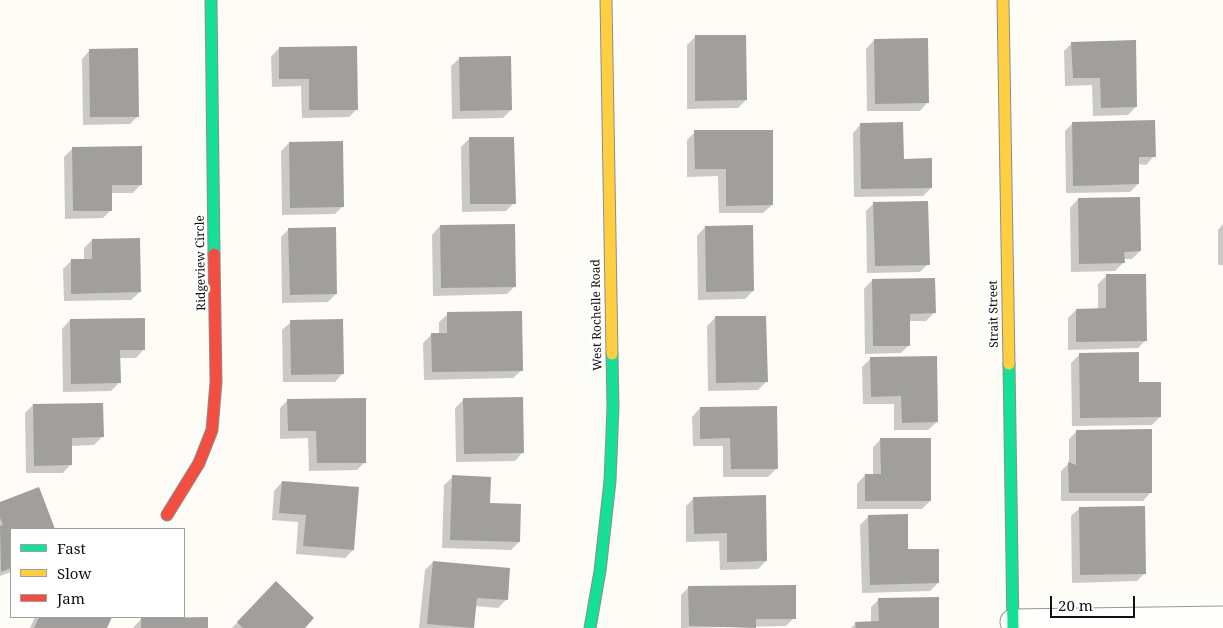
<!DOCTYPE html>
<html>
<head>
<meta charset="utf-8">
<style>
	body { margin:0 }
	#map { position:relative; width:1223px; height:628px; overflow:hidden; background:#fdfcf7; font-family:"Noto Serif",serif }
	canvas { display:block }
	.legend { position:absolute; left:10px; top:528px; width:175px; height:90px; box-sizing:border-box; background:#fff; border:1px solid #a0a0a0; margin:0; padding:6px 9px; list-style:none; font-size:15px; color:#111 }
	.legend li { display:flex; align-items:center; gap:10px; height:25px }
	.legend b { width:25px; border:1px solid #a0a0a0 }
	.scale { position:absolute; left:1050px; top:596px; width:85px; height:22px; box-sizing:border-box; border:2px solid #111; border-top:0; padding-left:6px; font-size:15px; line-height:18px; white-space:nowrap; color:#111; -webkit-text-stroke:4px #fff; paint-order:stroke }
</style>
</head>
<body>
<div id="map">
<canvas width="1223" height="628"></canvas>
<ul class="legend">
<li><b style="height:6px;background:#16e098"></b>Fast</li>
<li><b style="height:6px;background:#ffcf43"></b>Slow</li>
<li><b style="height:6px;background:#f24e42"></b>Jam</li>
</ul>
<div class="scale">20 m</div>
</div>
<script>
const ctx = document.querySelector('canvas').getContext('2d');
ctx.lineJoin = 'round';
function paint(path, color) { ctx.fillStyle = color; ctx.fill(path, 'evenodd'); }
const toPath = rows => new Path2D(rows.map(r => 'M' + r).join(''));
function strokePath(path, color, width, dash) { ctx.strokeStyle = color; ctx.lineWidth = width; ctx.lineCap = dash ? 'butt' : 'round'; ctx.setLineDash(dash || []); ctx.stroke(path); }
function drawText(font, color, halo, rows, align = 'center') {
  ctx.font = font + ' "Noto Serif",serif'; ctx.lineWidth = 5; ctx.setLineDash([]); ctx.textBaseline = 'middle'; ctx.strokeStyle = halo; ctx.fillStyle = color; for (const [text, x, y, turn = 0] of rows) {
    ctx.save(); ctx.translate(x, y); ctx.rotate((+turn || 0) * Math.PI / 180); ctx.textAlign = isNaN(turn) ? turn : align; if (halo) ctx.strokeText(text, 0, 0); ctx.fillText(text, 0, 0); ctx.restore();
  }
}
const shadow = toPath([
	[695,37,746,100,738,108,687,109,687,45],
	[874,40,928,102,920,111,867,111,866,49],
	[1072,43,1136,107,1128,115,1093,116,1092,85,1065,86,1064,51],
	[279,48,357,109,349,117,302,118,301,86,272,87,271,57],
	[90,50,138,116,130,124,83,125,82,59],
	[460,58,511,110,503,118,452,119,451,66],
	[1073,123,1154,156,1146,165,1138,164,1138,184,1130,192,1066,193,1065,131],
	[861,124,931,188,923,196,854,197,853,133],
	[695,132,772,205,763,213,719,213,718,176,687,177,687,140],
	[469,139,514,203,506,211,462,212,461,147],
	[289,143,343,206,335,214,282,215,281,151],
	[72,149,141,184,133,193,111,193,111,210,103,218,65,219,64,157],
	[1078,199,1140,251,1132,259,1123,259,1123,263,1115,271,1071,272,1070,208],
	[874,203,928,264,920,272,867,273,866,211],
	[1223,224,1223,265,1218,265,1218,230],
	[440,226,515,286,507,294,433,296,432,235],
	[705,227,753,291,745,299,698,300,697,236],
	[289,229,336,294,328,302,282,303,281,237],
	[92,240,140,292,131,300,64,301,63,269,71,261,84,260,84,248],
	[1106,276,1146,340,1138,348,1068,350,1068,318,1076,310,1098,310,1098,284],
	[872,280,934,313,926,321,909,321,909,345,901,353,865,354,864,289],
	[448,314,522,370,513,378,424,380,423,343,431,335,439,334,439,322],
	[715,318,766,382,758,390,708,391,707,326],
	[70,320,144,349,136,358,119,358,119,383,111,391,63,392,62,329],
	[291,322,343,373,335,382,283,382,282,330],
	[1079,355,1138,384,1160,417,1152,425,1072,426,1071,363],
	[871,358,937,422,928,430,894,430,894,404,863,404,862,367],
	[464,399,523,452,515,461,456,462,455,408],
	[288,400,365,462,357,470,309,471,308,438,280,439,280,408],
	[33,405,102,437,94,445,71,446,71,464,63,473,26,473,25,413],
	[700,408,777,468,768,477,723,477,723,446,693,446,692,417],
	[1077,431,1151,492,1143,501,1061,501,1061,471,1069,463,1069,439],
	[881,439,930,501,922,509,857,509,857,484,865,475,873,476,873,447],
	[453,477,519,542,511,550,442,548,444,485],
	[282,482,353,550,345,558,296,554,298,522,272,520,274,491],
	[38,488,54,529,11,529,11,572,0,576,0,503],
	[694,498,766,561,758,569,720,570,719,541,686,542,686,506],
	[1080,508,1145,573,1137,581,1072,583,1071,516],
	[869,516,907,551,938,583,930,591,862,593,860,525],
	[433,562,506,600,498,608,475,606,473,628,419,628,425,570],
	[689,587,794,618,786,626,681,628,681,595],
	[268,591,303,628,232,628],
	[879,599,938,628,851,628,856,623,871,623,871,607],
	[35,617,110,617,105,628,30,628],
	[141,619,207,628,133,628]
]);
const building = toPath([
	[695,35,746,35,747,100,695,101],
	[928,38,929,103,875,104,874,39],
	[1136,40,1137,107,1101,108,1100,78,1073,78,1071,42],
	[357,46,358,110,309,110,309,79,279,79,279,47],
	[138,48,139,117,90,117,89,49],
	[511,56,512,110,460,111,459,57],
	[1155,120,1156,157,1139,157,1139,184,1073,186,1072,122],
	[903,122,904,159,932,158,932,188,861,189,860,123],
	[694,130,773,130,773,205,726,206,726,169,695,169],
	[469,137,514,137,516,204,470,204],
	[343,141,344,207,290,208,289,142],
	[142,146,142,185,112,185,112,211,73,211,72,147],
	[1140,197,1141,251,1124,252,1125,263,1079,264,1078,198],
	[928,201,930,265,875,266,873,202],
	[515,224,516,287,441,288,440,225],
	[753,225,754,291,706,292,705,226],
	[336,227,337,294,290,295,288,228],
	[140,238,141,292,71,294,71,259,92,259,92,239],
	[1106,274,1146,274,1147,341,1076,342,1076,309,1106,308],
	[935,278,936,313,910,314,910,346,873,346,872,279],
	[522,311,523,371,432,372,431,333,447,333,447,312],
	[715,316,766,316,768,382,716,383],
	[145,318,145,350,120,350,121,383,71,384,70,319],
	[343,319,344,374,291,375,290,320],
	[1139,352,1139,382,1161,382,1161,417,1080,418,1079,353],
	[937,356,938,422,902,423,901,396,871,397,870,357],
	[523,397,524,453,464,454,463,398],
	[366,398,366,463,317,463,316,431,288,431,287,399],
	[103,403,104,437,72,438,72,465,34,466,33,404],
	[777,406,778,469,731,469,730,438,700,439,700,407],
	[1152,429,1152,493,1069,493,1068,462,1076,465,1076,430],
	[880,438,931,438,931,501,865,501,865,474,881,474],
	[452,475,491,477,490,503,521,504,520,542,450,540],
	[282,481,359,487,354,550,303,546,306,515,279,513],
	[39,487,55,529,11,529,11,568,1,572,0,526,3,525,0,518,0,502],
	[766,495,767,561,727,562,727,533,694,534,693,497],
	[1145,506,1146,574,1080,575,1079,507],
	[908,514,908,549,939,549,939,583,870,585,868,515],
	[433,561,510,568,508,600,477,598,474,628,427,624],
	[276,581,314,618,305,628,243,628,237,622],
	[796,585,796,619,756,619,756,628,689,626,688,586],
	[939,597,939,628,856,628,855,622,879,621,878,598],
	[39,617,112,617,107,628,34,628],
	[208,617,208,628,141,628,141,618]
]);
const street = toPath([
	[1013,622,1223,619]
]);
const fast = toPath([
	[211,0,214,254],
	[1009,364,1013,628],
	[590,628,600,571,610,481,613,407,612,354]
]);
const slow = toPath([
	[606,0,612,354],
	[1003,0,1009,364]
]);
const jam = toPath([
	[167,515,199,463,212,430,216,382,214,254]
]);
const streetNames = [
	["Ridgeview Circle",201,263,-91],
	["Strait Street",994,314,-91],
	["West Rochelle Road",597,315,-91]
];
paint(shadow, '#0003');
paint(building, '#a19f9c');
strokePath(street, '#979795', 27);
strokePath(fast, '#8e8d8b', 13);
strokePath(slow, '#8e8d8b', 13);
strokePath(jam, '#8e8d8b', 13);
strokePath(street, '#fffffe', 25);
strokePath(fast, '#16e098', 11);
strokePath(slow, '#ffcf43', 11);
strokePath(jam, '#f24e42', 11);
drawText('12px', '#111', '#fff', streetNames);
</script>
</body>
</html>
